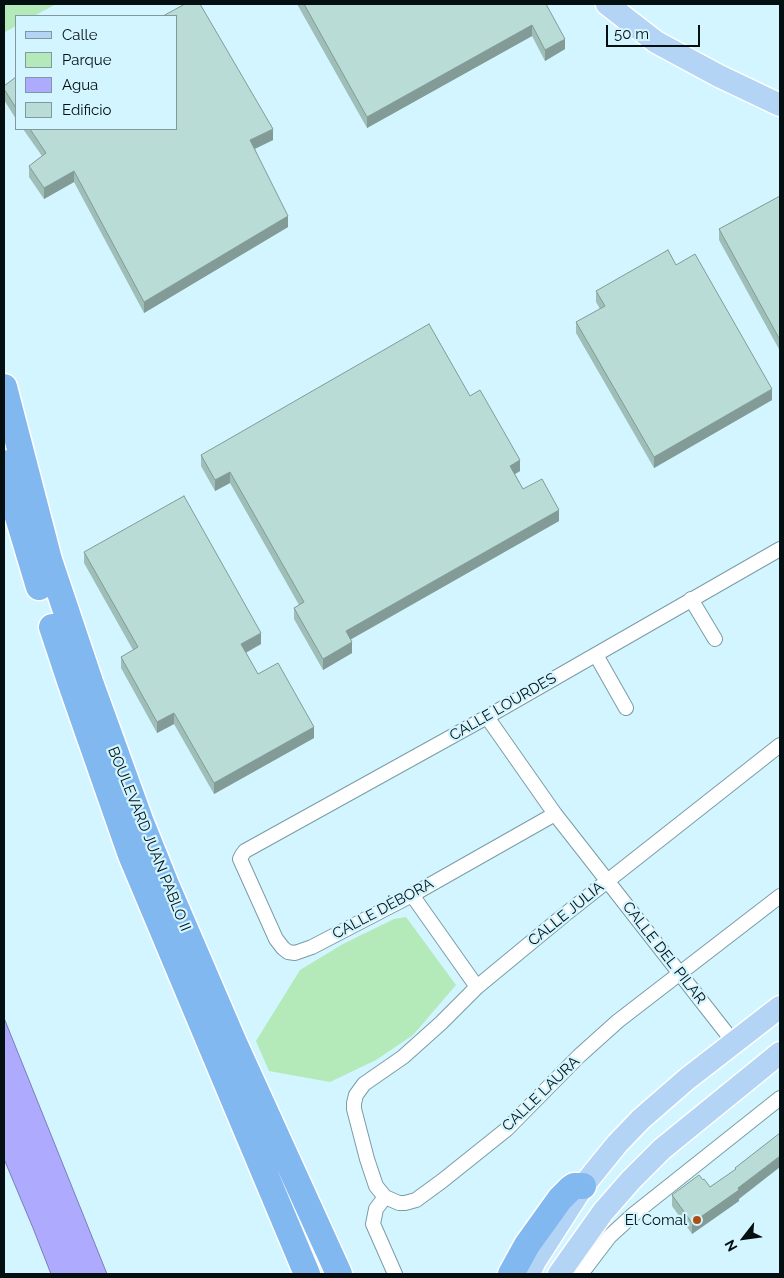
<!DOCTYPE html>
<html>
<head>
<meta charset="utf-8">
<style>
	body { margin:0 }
	#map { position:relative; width:784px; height:1278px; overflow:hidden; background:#d2f5ff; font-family:Raleway,sans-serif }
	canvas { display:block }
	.frame { position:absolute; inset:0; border:5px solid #040f12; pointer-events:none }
	.legend { position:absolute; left:15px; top:15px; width:162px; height:115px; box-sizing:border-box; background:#d2f5ff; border:1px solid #8099a0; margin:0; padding:6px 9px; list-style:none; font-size:15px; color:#040f12 }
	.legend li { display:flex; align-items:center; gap:10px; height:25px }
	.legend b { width:25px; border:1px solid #8099a0 }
	.north { position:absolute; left:719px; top:1213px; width:50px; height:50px; -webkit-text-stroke:4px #d2f5ff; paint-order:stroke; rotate:240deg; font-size:14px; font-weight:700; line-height:20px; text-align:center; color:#040f12 }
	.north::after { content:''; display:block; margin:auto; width:18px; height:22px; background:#040f12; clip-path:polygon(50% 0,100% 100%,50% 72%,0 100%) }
	.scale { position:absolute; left:606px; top:25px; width:94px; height:22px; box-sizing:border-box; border:2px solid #040f12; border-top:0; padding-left:6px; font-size:15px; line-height:18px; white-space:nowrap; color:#040f12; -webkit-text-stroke:4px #d2f5ff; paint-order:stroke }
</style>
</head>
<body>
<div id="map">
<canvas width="784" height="1278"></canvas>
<div class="frame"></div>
<ul class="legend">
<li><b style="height:6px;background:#b4d4f6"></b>Calle</li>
<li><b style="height:14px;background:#b4e9ba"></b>Parque</li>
<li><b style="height:14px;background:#aeabfe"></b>Agua</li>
<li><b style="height:14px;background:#b9ddd6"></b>Edificio</li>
</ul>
<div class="north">N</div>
<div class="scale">50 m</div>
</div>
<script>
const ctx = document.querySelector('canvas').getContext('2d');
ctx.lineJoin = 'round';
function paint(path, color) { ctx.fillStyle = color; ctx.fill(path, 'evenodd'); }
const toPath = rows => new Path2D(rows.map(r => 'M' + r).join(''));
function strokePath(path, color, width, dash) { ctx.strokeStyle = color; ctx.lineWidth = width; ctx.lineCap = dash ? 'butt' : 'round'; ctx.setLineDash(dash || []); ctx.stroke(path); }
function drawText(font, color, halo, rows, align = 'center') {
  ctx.font = font + ' Raleway,sans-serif'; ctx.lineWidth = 4.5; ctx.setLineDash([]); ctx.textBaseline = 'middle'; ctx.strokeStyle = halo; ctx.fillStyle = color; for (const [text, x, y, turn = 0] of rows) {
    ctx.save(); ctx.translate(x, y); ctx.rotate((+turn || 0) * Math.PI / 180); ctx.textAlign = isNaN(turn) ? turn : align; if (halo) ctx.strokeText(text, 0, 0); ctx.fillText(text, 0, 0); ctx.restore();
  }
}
const green = toPath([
	[4,4,56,4,34,16,16,16,16,26,5,32,4,29],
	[406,917,456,985,413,1035,376,1060,330,1082,269,1071,256,1041,300,970,343,944,394,919]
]);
const water = toPath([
	[4,1018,72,1187,107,1274,51,1274,33,1228,4,1159,4,1018]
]);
const street = toPath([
	[691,599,715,639],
	[596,655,626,708],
	[487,717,555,814,735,1044],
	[780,745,563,916,477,987,441,1023,403,1057,364,1084,356,1095,354,1103,354,1109,367,1159,376,1186,385,1197,399,1203,405,1203,416,1200,442,1181,507,1129,579,1056,618,1021,780,896],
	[555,814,412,895,312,947,295,953,288,952,283,948,276,939,240,859,242,855,245,851,487,717,780,549],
	[412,895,477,987],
	[385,1197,376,1209,373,1224,395,1274],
	[581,1274,610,1236,634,1214,780,1098]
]);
const primary = toPath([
	[607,4,656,42,719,76,780,105],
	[529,1274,535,1261,583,1186,617,1144,641,1119,687,1079,780,1007],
	[559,1274,603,1212,631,1180,662,1149,780,1053]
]);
const highway = toPath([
	[4,387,49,560,90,682,140,820,167,887,234,1043,339,1274],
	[4,463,9,487,39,587],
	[52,627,70,681,131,855,307,1274],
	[511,1274,527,1245,560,1199,571,1188,574,1186,583,1186]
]);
const wall = toPath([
	[297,4,546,4,565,49,545,61,532,36,367,128],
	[16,77,16,119,4,100,4,86],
	[23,129,176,129,273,140,255,149,288,227,144,313,74,182,44,199,29,177,29,166,42,156],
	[780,196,780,351,719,240,719,229],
	[676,265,772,400,654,468,576,333,576,322,600,309,596,302,596,291],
	[470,396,520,471,515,474,523,489,559,521,350,640,352,653,323,670,294,619,294,608,299,605,230,483,215,491,201,466,201,455],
	[84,552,261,644,246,653,258,674,314,738,214,794,174,724,157,733,121,668,121,657,133,650,84,563],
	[780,1133,739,1199,739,1201,692,1234,672,1206,672,1195,703,1180,710,1187,735,1170,735,1168]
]);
const shadedWall = toPath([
	[532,25,532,36,367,128,367,117],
	[565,39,565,49,545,61,545,50],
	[273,129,273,140,250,151,250,140],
	[74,171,74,182,44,199,44,188],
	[288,216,288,227,144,313,144,302],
	[772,389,772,400,654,468,654,457],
	[520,460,520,471,510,477,510,466],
	[230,472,230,483,215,491,215,480],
	[559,510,559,521,346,642,346,631],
	[261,633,261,644,241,655,241,644],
	[352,642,352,653,323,670,323,659],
	[174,713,174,724,157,733,157,722],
	[314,727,314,738,214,794,214,783],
	[780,1156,780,1167,739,1199,739,1201,692,1234,692,1223]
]);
const building = toPath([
	[185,4,200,4,273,129,250,140,288,216,144,302,74,171,44,188,29,166,46,153,30,129,176,129,176,16,163,16,185,4],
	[304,4,546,4,565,39,545,50,532,25,367,117,304,4],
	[16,77,16,108,4,89,4,86,16,77],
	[780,196,780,340,719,229,780,196],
	[668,250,676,265,695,254,772,389,654,457,576,322,605,306,596,291,668,250],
	[429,324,470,396,480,390,520,460,510,466,523,489,542,479,559,510,346,631,352,642,323,659,294,608,304,602,230,472,215,480,201,455,429,324],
	[184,496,261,633,241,644,258,674,278,663,314,727,214,783,174,713,157,722,121,657,138,647,84,552,184,496],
	[780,1133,780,1156,738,1188,739,1190,692,1223,672,1195,699,1175,703,1180,704,1179,710,1187,736,1169,735,1168,780,1133]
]);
const markers = [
	[697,1220,5,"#b04d15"]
];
const streetNames = [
	["CALLE LOURDES",503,707,-30],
	["BOULEVARD JUAN PABLO II",149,839,68],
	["CALLE DÉBORA",383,909,-28],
	["CALLE JULIA",566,914,-39],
	["CALLE DEL PILAR",664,953,52],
	["CALLE LAURA",541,1094,-44]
];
const poiNames = [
	["El Comal",687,1220]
];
paint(green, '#b4e9ba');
paint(water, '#aeabfe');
strokePath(water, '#7b7cb7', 1);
strokePath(street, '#7b9ca5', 16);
strokePath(primary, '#fff', 25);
strokePath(highway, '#fff', 29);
strokePath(street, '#fff', 14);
strokePath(primary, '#b4d4f6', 22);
strokePath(highway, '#82b8f0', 26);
paint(wall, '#9fbeb8');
paint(shadedWall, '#829b96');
paint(building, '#b9ddd6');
strokePath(building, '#829b96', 1);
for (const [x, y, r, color] of markers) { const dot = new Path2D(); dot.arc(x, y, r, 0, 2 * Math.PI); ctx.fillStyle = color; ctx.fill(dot); strokePath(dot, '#d2f5ff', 2); }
drawText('15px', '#040f12', '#d2f5ff', streetNames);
drawText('15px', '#040f12', '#d2f5ff', poiNames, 'right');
</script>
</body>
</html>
